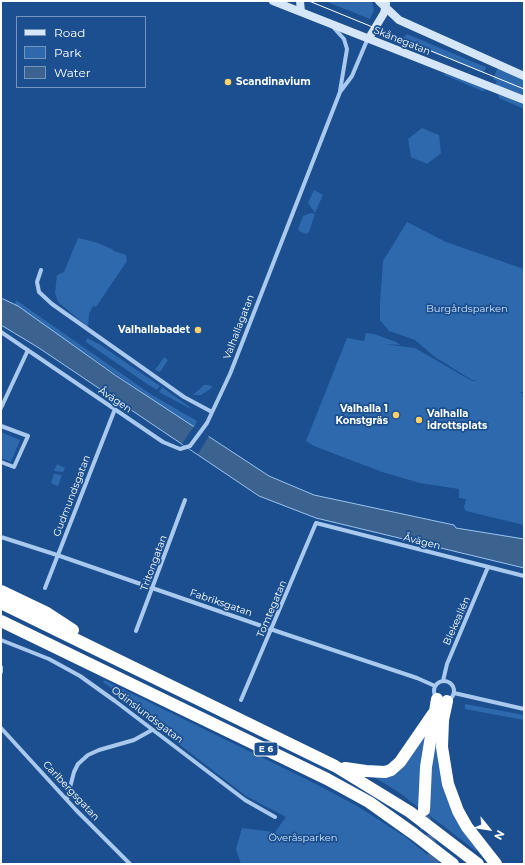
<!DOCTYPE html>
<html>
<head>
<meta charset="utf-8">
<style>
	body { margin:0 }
	#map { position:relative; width:525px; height:865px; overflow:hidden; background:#1b4f8f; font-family:Montserrat,sans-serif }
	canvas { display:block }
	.frame { position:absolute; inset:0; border:2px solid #fff; pointer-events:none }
	.legend { position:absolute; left:16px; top:16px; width:130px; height:72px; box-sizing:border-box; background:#1b4f8f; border:1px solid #7695bc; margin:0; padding:5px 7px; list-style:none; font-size:12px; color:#fff }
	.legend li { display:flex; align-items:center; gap:8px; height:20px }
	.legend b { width:20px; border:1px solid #7695bc }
	.north { position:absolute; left:469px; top:809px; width:40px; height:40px; -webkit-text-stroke:3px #1b4f8f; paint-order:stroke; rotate:120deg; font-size:11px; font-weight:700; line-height:16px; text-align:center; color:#fff }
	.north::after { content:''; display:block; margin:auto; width:14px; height:18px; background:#fff; clip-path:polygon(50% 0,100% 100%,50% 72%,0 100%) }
</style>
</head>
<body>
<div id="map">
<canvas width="525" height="865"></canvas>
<div class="frame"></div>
<ul class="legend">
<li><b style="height:5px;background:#d6e6fa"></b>Road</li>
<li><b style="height:11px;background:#2e69ad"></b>Park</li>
<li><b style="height:11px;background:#3c6290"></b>Water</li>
</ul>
<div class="north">N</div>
</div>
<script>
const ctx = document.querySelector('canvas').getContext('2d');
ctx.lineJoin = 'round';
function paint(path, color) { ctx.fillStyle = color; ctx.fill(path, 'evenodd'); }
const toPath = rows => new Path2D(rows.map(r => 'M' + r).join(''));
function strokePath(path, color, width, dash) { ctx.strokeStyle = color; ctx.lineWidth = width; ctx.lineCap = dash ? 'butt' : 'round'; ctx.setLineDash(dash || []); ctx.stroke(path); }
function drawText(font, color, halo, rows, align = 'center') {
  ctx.font = font + ' Montserrat,sans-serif'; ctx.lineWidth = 3.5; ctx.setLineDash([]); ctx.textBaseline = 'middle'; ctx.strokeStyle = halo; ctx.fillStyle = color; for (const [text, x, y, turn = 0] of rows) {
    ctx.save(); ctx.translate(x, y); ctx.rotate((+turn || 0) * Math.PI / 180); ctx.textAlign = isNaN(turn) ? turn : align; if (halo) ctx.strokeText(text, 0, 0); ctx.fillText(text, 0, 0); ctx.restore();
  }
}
const green = toPath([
	[325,1,372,1,374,10,370,19],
	[407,34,478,64,486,67,484,73,401,40],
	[498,67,524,81,524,96,495,85,497,81,493,79],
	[445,73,485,89,487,90,482,91,447,76,444,75],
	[498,94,524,105,524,109,499,98],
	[422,128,439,135,441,153,427,164,411,157,408,139],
	[314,190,323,195,315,213,308,203],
	[311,213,315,214,309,232,306,234,299,231,298,229,303,216],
	[407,222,446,242,524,269,524,392,520,392,524,394,524,525,466,511,464,508,466,499,459,498,459,489,420,483,382,472,314,446,306,441,347,338,364,341,366,333,374,334,396,342,400,345,383,344,415,348,472,381,477,381,472,380,435,357,415,340,389,331,380,320,380,303,383,261],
	[78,238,95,242,112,249,114,251,126,255,127,261,96,307,93,306,89,314,88,327,58,302,55,293,57,275,64,272],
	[16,300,152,395,197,421,194,428,15,305],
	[87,338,99,344,160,386,157,390,147,384,86,342],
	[164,357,168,360,160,372,155,370],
	[204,385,209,385,213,387,201,395,193,395],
	[162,387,191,408,191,409,159,392],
	[1,432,20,440,11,462,1,458],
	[57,464,65,468,63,472,54,471],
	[54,474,62,475,58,486,51,483],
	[104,680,316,784,357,806,404,836,439,864,241,864,236,849,242,828,275,832,286,817,246,796,153,724,155,721,103,682],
	[465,704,524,715,524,720,465,709],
	[426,734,419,808,400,793,374,777],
	[434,736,478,849,476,851,429,815,429,801]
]);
const water = toPath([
	[1,298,18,306,115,375,269,476,314,495,454,525,456,528,524,539,524,568,316,518,259,496,39,348,1,325,1,298]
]);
const pier = toPath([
	[194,426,209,436,198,454,182,444]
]);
const motorwayTunnel = toPath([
	[424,817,429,842,437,864]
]);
const minor = toPath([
	[334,28,344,39,347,49,340,91],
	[41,270,37,282,39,292,52,304,184,397,212,412],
	[1,332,163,442,180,449,190,446,207,423,230,374,340,92,352,76,368,38],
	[1,408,28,350],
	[1,426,28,436,14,467,1,462],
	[1,537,57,555,282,633,417,678,435,686],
	[45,588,115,409],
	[136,631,185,500],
	[1,640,49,659,80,676,115,701,245,800,275,817],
	[1,667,1,672],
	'434 691a10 10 0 1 1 20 0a10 10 0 1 1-20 0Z',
	[443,681,447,664,488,567],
	[454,693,524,709],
	[241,700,316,523,524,576],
	[1,728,76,810,130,864],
	[67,799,74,772,78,764,88,755,99,750,134,740,152,730]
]);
const secondary = toPath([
	[273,1,524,100],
	[300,1,301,12],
	[379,1,399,20,524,76],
	[369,38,384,13,386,4]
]);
const motorway = toPath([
	[1,591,47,613,73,630],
	[1,603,335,766,410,812,478,864],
	[1,621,327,779,369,802,414,834,453,864],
	[447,701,443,720,442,747,448,784,458,811,467,827,496,864],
	[345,768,366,771,385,772,391,770,400,762,433,714],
	[424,810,426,767,437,699]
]);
const tram = toPath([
	[309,1,524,89]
]);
const markers = [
	[228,82,4,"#ffd166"],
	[198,330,4,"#ffd166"],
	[396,415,4,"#ffd166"],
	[419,420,4,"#ffd166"]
];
const shields = [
	[266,749,24]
];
const shieldNames = [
	["E 6",266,749]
];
const streetNames = [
	["Skånegatan",402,41,22],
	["Valhallagatan",239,327,-69],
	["Åvägen",115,400,34],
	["Gudmundsgatan",72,496,-69],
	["Åvägen",422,542,14],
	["Tritongatan",154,563,-70],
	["Fabriksgatan",221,603,19],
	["Tomtegatan",272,609,-67],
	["Blekeallén",457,621,-66],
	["Odinslundsgatan",147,715,37],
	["Carlbergsgatan",71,791,47]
];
const poiNames = [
	["Scandinavium",236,82],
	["Valhallabadet",190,330,"right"],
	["Valhalla 1",388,409,"right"],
	["Konstgräs",388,421,"right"],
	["Valhalla",427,414],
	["idrottsplats",427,426]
];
const parkNames = [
	["Burgårdsparken",467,309],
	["Överåsparken",303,838]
];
paint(green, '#2e69ad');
paint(water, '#3c6290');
strokePath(water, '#9cc4f0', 1);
paint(pier, '#1b4f8f');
strokePath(motorwayTunnel, '#3d69a0', 12, [12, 6]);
strokePath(minor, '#a9c9ee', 4);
strokePath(secondary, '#d6e6fa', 8);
strokePath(motorway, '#fff', 12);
strokePath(tram, '#fff', 1);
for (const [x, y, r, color] of markers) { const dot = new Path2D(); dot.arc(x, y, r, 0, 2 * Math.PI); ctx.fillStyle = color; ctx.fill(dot); strokePath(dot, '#1b4f8f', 1.5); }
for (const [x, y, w] of shields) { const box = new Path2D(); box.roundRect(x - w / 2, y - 7, w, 14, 3); ctx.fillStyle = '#1b4f8f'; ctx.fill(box); strokePath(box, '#fff', 1); }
drawText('bold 9px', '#fff', null, shieldNames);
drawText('10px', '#fff', '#1b4f8f', streetNames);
drawText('bold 10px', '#fff', '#1b4f8f', poiNames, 'left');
drawText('10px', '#cfe3fa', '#1b4f8f', parkNames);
</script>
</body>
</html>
